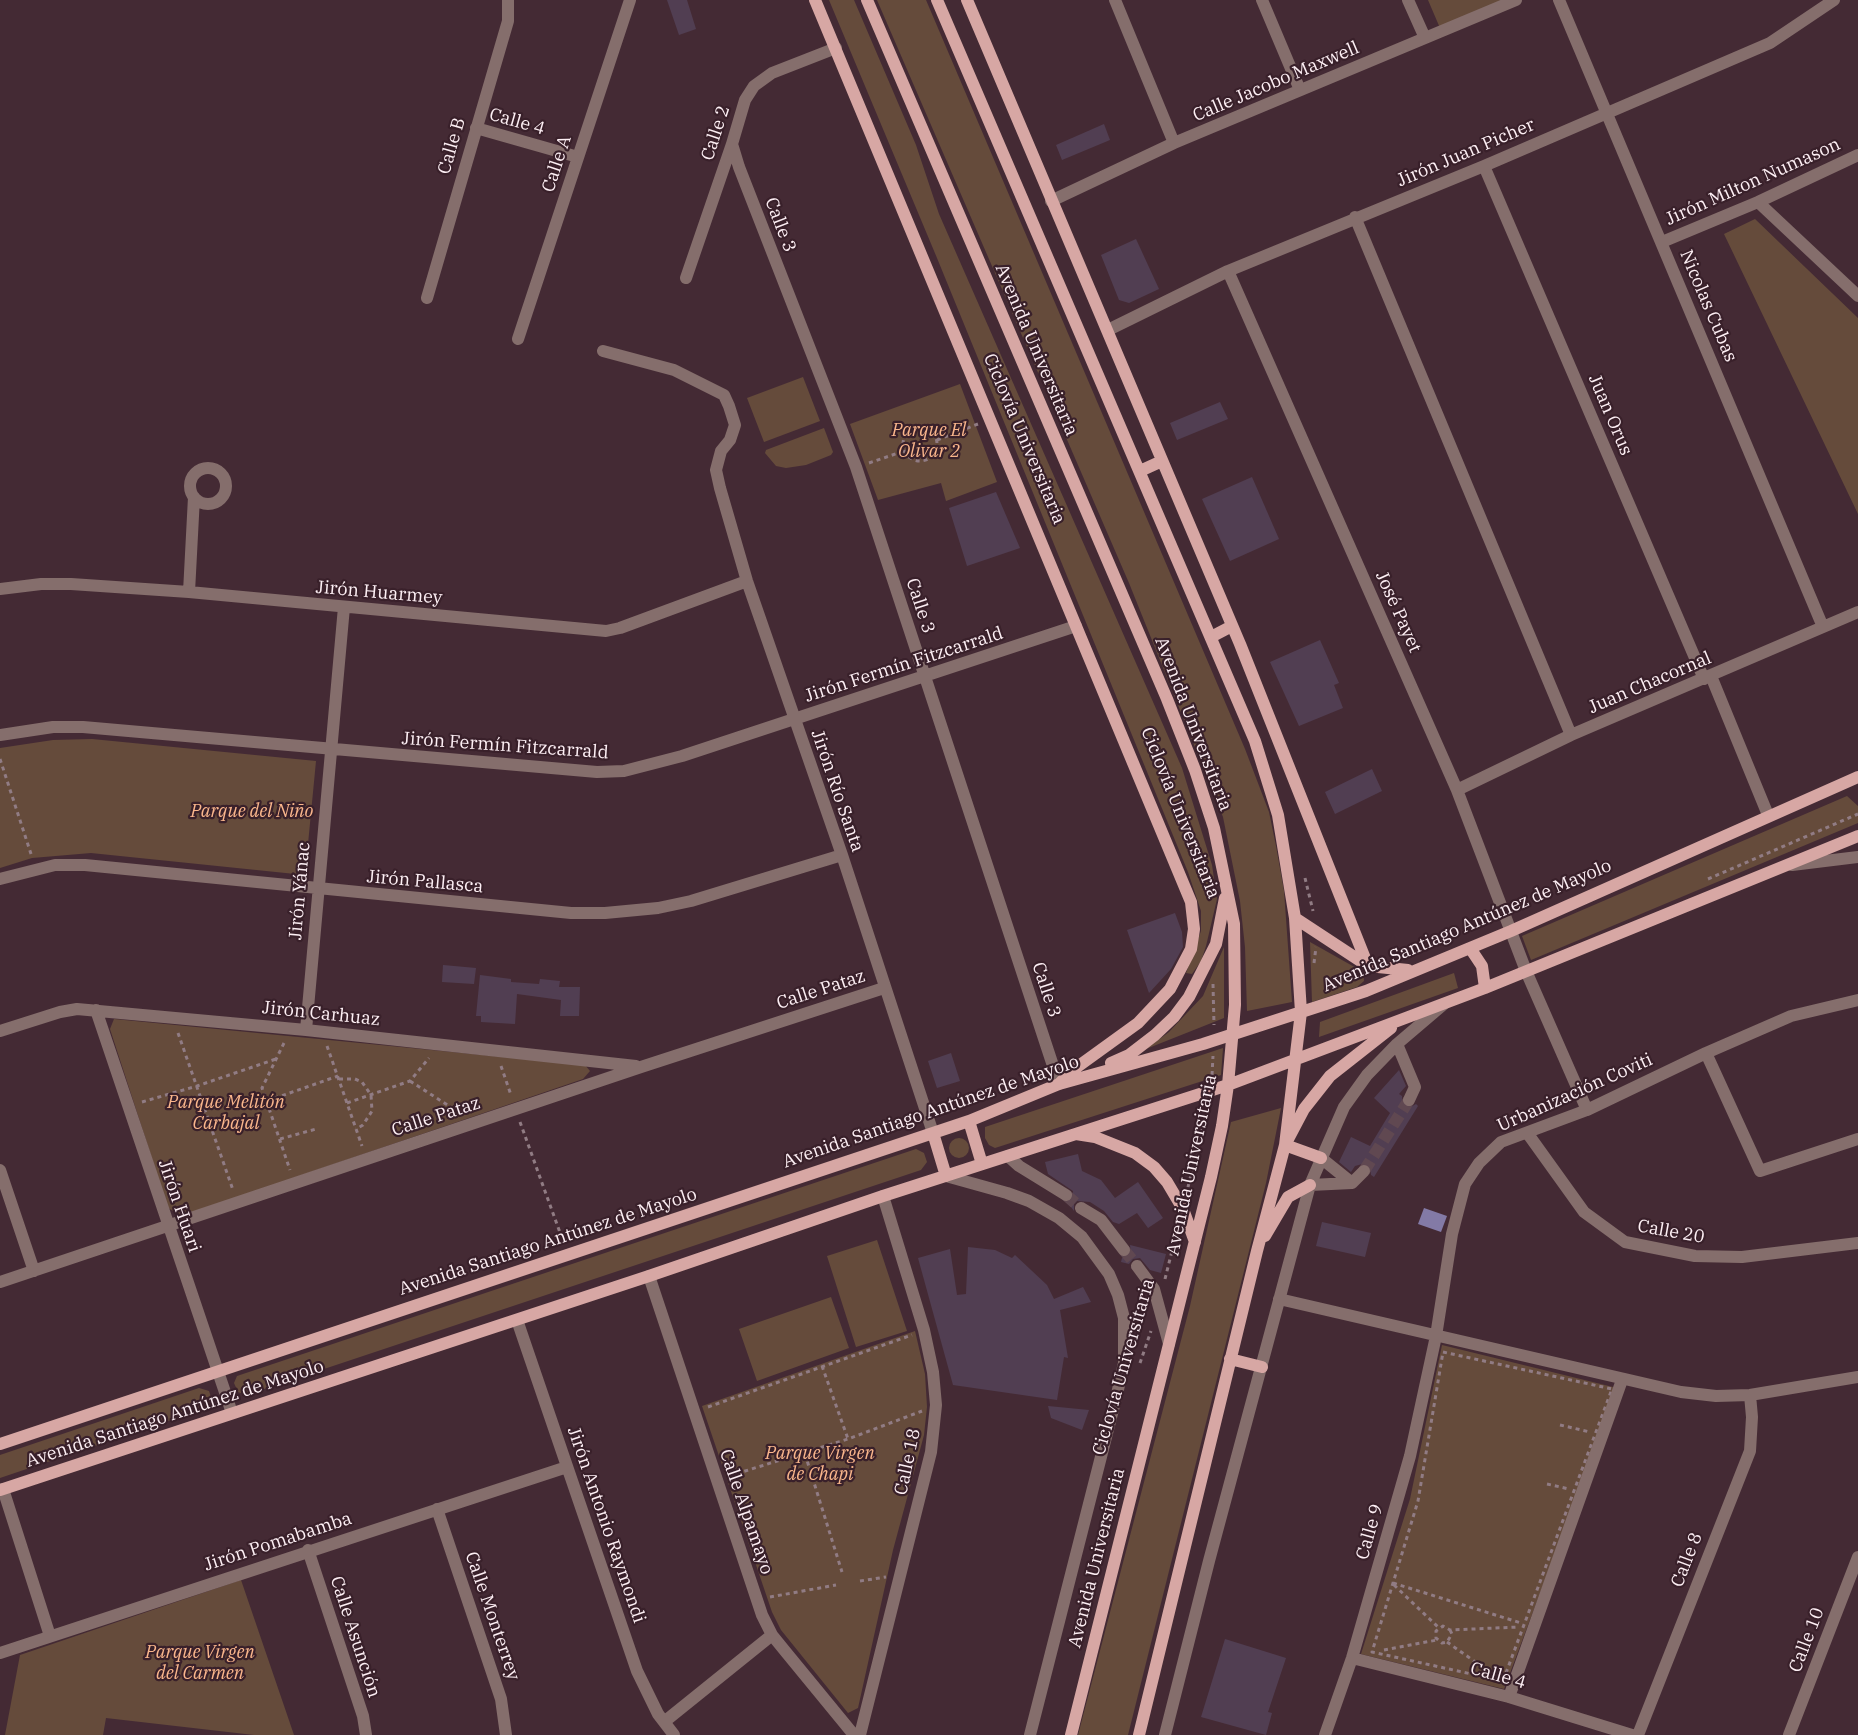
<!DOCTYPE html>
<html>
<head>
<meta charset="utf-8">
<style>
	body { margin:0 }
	canvas { display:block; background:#442a34 }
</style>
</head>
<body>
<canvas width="1858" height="1735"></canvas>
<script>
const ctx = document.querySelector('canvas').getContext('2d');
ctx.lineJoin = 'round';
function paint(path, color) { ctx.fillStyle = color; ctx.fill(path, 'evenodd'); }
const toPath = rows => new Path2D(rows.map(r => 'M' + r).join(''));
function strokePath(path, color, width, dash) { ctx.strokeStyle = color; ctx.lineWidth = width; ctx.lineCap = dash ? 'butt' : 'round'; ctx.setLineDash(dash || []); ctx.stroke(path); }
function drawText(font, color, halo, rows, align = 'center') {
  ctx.font = font + ' "IBM Plex Serif",serif'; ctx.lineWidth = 4.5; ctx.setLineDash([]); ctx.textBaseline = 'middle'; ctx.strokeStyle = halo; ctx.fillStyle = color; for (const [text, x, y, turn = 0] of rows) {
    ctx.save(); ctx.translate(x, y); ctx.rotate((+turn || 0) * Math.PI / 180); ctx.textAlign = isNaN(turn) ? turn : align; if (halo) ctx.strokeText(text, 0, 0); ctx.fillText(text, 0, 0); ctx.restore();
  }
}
const green = toPath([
	[829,0,854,0,916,145,939,214,1182,768,1212,865,1217,899,1206,946,1201,961,1192,974,1186,973,1201,931,1201,911,1188,872,937,258],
	[877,0,926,0,1245,749,1269,812,1276,846,1284,891,1292,1002,1247,1011,1245,947,1240,901,1223,817,1129,583],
	[1428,0,1507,0,1440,28],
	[1755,219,1858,318,1858,514,1724,234],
	[803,377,820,421,764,442,747,398],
	[960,384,997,482,946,501,941,483,878,500,850,424],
	[824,428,833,452,831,455,806,465,786,468,776,466,765,453,766,450],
	[92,739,316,761,305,875,91,853,32,858,0,868,0,748,53,740],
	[1847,796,1858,806,1858,823,1531,960,1522,936],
	[1310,942,1358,969,1363,973,1364,981,1357,987,1312,1002],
	[1224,947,1224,1018,1146,1049,1169,1032,1203,996],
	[1454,973,1458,988,1319,1037,1320,1022],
	[114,1019,585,1065,590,1071,583,1079,182,1216,168,1208,110,1029],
	[1223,1048,1221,1075,995,1148,989,1145,985,1138,985,1127],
	[1281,1108,1266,1183,1128,1735,1078,1735,1190,1306,1231,1122],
	'949 1148a10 10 0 1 1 20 0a10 10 0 1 1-20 0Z',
	[916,1149,924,1153,927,1162,921,1170,246,1395,238,1392,234,1383,237,1376],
	[877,1240,907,1331,856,1347,827,1256],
	[831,1297,849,1348,757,1381,739,1329],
	[915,1331,925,1374,927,1407,924,1435,893,1550,858,1708,848,1713,781,1630,772,1612,702,1406],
	[1442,1345,1617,1388,1504,1689,1361,1654,1410,1499],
	[199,1388,209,1391,212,1400,207,1408,0,1478,0,1455],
	[241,1580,294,1735,254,1735,106,1718,103,1735,5,1735,20,1655]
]);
const water = toPath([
	[1424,1208,1447,1216,1441,1232,1418,1224]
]);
const building = toPath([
	[667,0,687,0,696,29,679,35],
	[1104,124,1110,140,1062,160,1056,145],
	[1136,239,1159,289,1129,303,1119,300,1101,255],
	[1220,402,1228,419,1177,440,1170,423],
	[1252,477,1279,539,1230,561,1202,499],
	[996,492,1020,548,967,566,949,508],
	[1320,640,1339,683,1334,685,1343,708,1299,726,1270,662],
	[1372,769,1382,791,1335,814,1325,792],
	[1175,913,1182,932,1183,947,1171,969,1149,993,1127,930],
	[443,965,476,968,474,984,442,982],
	[480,975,511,979,511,982,539,984,540,979,560,981,559,987,580,987,579,1016,560,1016,561,1000,517,994,515,1024,481,1022,481,1016,476,1016],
	[951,1053,960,1081,937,1088,928,1061],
	[1399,1070,1406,1086,1399,1094,1402,1096,1402,1104,1409,1108,1416,1104,1418,1106,1374,1177,1371,1175,1370,1166,1366,1163,1355,1166,1351,1172,1339,1162,1351,1137,1370,1146,1390,1113,1374,1098],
	[1078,1154,1082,1171,1101,1180,1115,1198,1138,1182,1163,1218,1148,1228,1137,1213,1119,1224,1113,1222,1104,1211,1090,1202,1077,1201,1074,1204,1074,1211,1068,1203,1073,1199,1073,1191,1048,1174,1045,1162],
	[1322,1222,1371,1233,1365,1257,1316,1246],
	[1130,1245,1166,1254,1161,1273,1150,1270,1140,1258,1133,1259,1129,1264,1121,1262,1122,1258,1131,1254],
	[968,1247,995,1250,1012,1258,1015,1255,1047,1285,1054,1299,1083,1287,1091,1302,1060,1310,1068,1358,1064,1357,1057,1400,953,1385,918,1258,950,1249,957,1295,966,1294],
	[1048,1406,1089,1410,1082,1430,1051,1418],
	[1225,1639,1286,1658,1268,1712,1272,1713,1266,1735,1201,1717]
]);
const minorTunnel = toPath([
	[1364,1171,1409,1100],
	[1066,1195,1081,1208],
	[1124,1250,1137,1266]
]);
const path = toPath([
	'903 444a17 17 0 1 1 34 0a17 17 0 1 1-34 0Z',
	[937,440,978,424],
	[869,463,904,451],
	[0,759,32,857],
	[1305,878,1313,911],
	[1708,879,1858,814],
	[1314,963,1316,947],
	[1213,984,1214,1025],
	[178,1033,233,1190],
	[284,1043,262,1088,290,1170],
	[327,1046,362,1146],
	[501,1066,511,1095],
	[1212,1075,1213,1056],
	[339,1079,355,1079,362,1082,371,1095,372,1111,363,1125,356,1129],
	[410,1081,460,1113],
	[267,1101,338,1076],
	[142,1102,197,1086,276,1059],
	[347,1103,410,1081,429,1058],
	[520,1122,563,1241],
	[280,1139,316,1129],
	[1188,1187,1208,1106],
	[1165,1279,1176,1235],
	[1443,1352,1612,1389,1503,1681,1372,1652,1418,1501,1443,1352],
	[1140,1363,1151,1331],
	[822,1366,848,1439],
	[708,1407,912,1335],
	[1560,1425,1590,1432],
	[805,1454,842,1572],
	[729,1476,848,1439,922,1411],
	[1547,1484,1569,1489],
	[860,1581,886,1577],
	[1393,1583,1521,1623],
	[1394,1585,1439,1628],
	[770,1597,836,1585],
	[1450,1630,1452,1634,1447,1642,1442,1643,1436,1638,1436,1631,1443,1626,1450,1630,1519,1627],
	[1447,1642,1498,1678],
	[1384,1650,1437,1640]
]);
const minor = toPath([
	[1115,0,1174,143],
	[1262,0,1300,90],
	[1408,0,1425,38],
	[1559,0,1823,627],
	[476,128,578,157],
	[732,144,739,167,856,467,1059,1084],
	[1484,166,1704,679],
	[1051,201,1174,143,1516,0],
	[1758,202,1858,296],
	[1355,217,1571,735],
	[1662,242,1758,202,1858,155],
	[1228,271,1457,790,1526,971,1587,1110],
	[686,278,732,144,745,100,754,86,772,73,836,48],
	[427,298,508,21,508,0],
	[1108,330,1228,271,1484,166,1770,43,1834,0],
	[518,339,630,0],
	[603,351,674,370,724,395,729,406,735,425,730,440,721,451,716,470,720,488,747,581,842,855,933,1133],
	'190 486a18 18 0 1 1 36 0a18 18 0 1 1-36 0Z',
	[0,589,41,584,71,584,189,592,606,631,620,628,747,581],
	[189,592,194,497],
	[1711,676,1768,815],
	[0,735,53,727,83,727,597,772,624,771,682,756,1076,626],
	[1457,790,1571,735,1858,612],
	[1792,865,1858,857],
	[0,879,55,865,85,865,571,913,605,913,658,908,691,901,842,855],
	[96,1010,232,1413],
	[306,1030,344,607],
	[0,1031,60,1012,77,1009,306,1030,636,1066],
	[1397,1044,1415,1087,1409,1100],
	[1706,1053,1760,1171,1858,1139],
	[1528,1134,1584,1212,1625,1242,1695,1256,1742,1257,1858,1243],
	[1008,1156,1019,1166,1066,1195],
	[1321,1158,1352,1183],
	[0,1170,34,1271],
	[946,1176,1007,1193,1029,1201,1059,1218,1082,1237,1109,1274,1118,1295,1124,1318,1124,1363,1117,1394,1030,1735],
	[1310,1185,1352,1183,1364,1171],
	[1081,1208,1101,1220,1124,1250],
	[1137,1266,1154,1289,1169,1344],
	[649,1276,762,1615,772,1635,785,1651,854,1735],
	[0,1282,641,1067,884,988],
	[1279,1299,1681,1392,1716,1396,1750,1395,1858,1377],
	[517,1320,637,1671,658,1714,674,1735],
	[3,1489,50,1636],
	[437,1509,501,1699,506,1735],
	[308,1550,363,1716,366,1735],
	[0,1653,567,1467],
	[1352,1658,1509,1697,1632,1735],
	[1509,1697,1622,1380],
	[664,1722,772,1635],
	[860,1735,931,1452,936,1405,933,1372,924,1330,883,1196],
	[1165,1735,1209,1561,1310,1185,1344,1107,1367,1075,1397,1044,1444,1004],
	[1325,1735,1352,1658,1410,1456,1436,1336,1452,1234,1465,1184,1479,1163,1501,1142,1587,1110,1706,1053,1791,1016,1858,1000],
	[1638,1735,1750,1451,1752,1417,1750,1395],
	[1789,1735,1858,1557]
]);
const major = toPath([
	[815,0,1191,902,1194,929,1191,949,1170,989,1138,1023,1073,1070,1059,1084],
	[867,0,1167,699,1195,770,1214,828,1234,924,1235,1005,1228,1085,1222,1126,1211,1177,1071,1735],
	[937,0,1255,741,1278,815,1295,918,1301,1012,1285,1145,1257,1251,1139,1735],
	[967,0,1240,644,1368,966],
	[1140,471,1162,461],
	[1211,637,1232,626],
	[1295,918,1368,966,1408,970],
	[1470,948,1482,966,1485,988],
	[1111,1063,1129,1055,1155,1035,1174,1017,1189,997,1216,944,1225,898],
	[969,1121,982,1164],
	[933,1133,946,1176],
	[1076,1134,1095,1137,1135,1153,1154,1167,1167,1182,1183,1209,1195,1242],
	[1321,1158,1285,1145,1304,1109,1330,1076,1391,1028],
	[1265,1236,1288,1197,1310,1185],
	[1230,1359,1262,1367],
	[0,1444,969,1121,1059,1084,1203,1044,1366,991,1511,931,1858,777],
	[0,1490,649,1276,883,1196,1228,1085,1485,988,1858,836]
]);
const streetNames = [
	["Calle Jacobo Maxwell",1276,82,-23],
	["Calle 4",517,122,16],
	["Calle 2",716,133,-72],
	["Calle B",452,146,-74],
	["Jirón Juan Picher",1466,153,-23],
	["Calle A",557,164,-72],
	["Jirón Milton Numason",1753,182,-24],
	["Calle 3",780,225,69],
	["Nicolas Cubas",1708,306,67],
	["Avenida Universitaria",1036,350,67],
	["Juan Orus",1610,415,67],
	["Ciclovía Universitaria",1024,439,67],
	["Jirón Huarmey",379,593,5],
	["Calle 3",920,606,72],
	["José Payet",1398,612,66],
	["Jirón Fermín Fitzcarrald",904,665,-18],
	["Juan Chacornal",1650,683,-23],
	["Avenida Universitaria",1193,724,69],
	["Jirón Fermín Fitzcarrald",505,746,4],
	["Jirón Río Santa",837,791,71],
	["Ciclovía Universitaria",1180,813,68],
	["Jirón Pallasca",425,882,5],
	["Jirón Yánac",300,891,-85],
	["Avenida Santiago Antúnez de Mayolo",1467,926,-23],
	["Calle Pataz",821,990,-18],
	["Calle 3",1046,990,72],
	["Jirón Carhuaz",321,1014,6],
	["Urbanización Coviti",1575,1093,-24],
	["Avenida Santiago Antúnez de Mayolo",931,1112,-19],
	["Calle Pataz",436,1117,-18],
	["Avenida Universitaria",1192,1165,-78],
	["Jirón Huari",179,1206,71],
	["Calle 20",1671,1232,10],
	["Avenida Santiago Antúnez de Mayolo",548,1242,-18],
	["Ciclovía Universitaria",1124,1367,-74],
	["Avenida Santiago Antúnez de Mayolo",175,1414,-18],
	["Calle 18",908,1462,-78],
	["Calle Alpamayo",746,1512,71],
	["Jirón Antonio Raymondi",606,1525,71],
	["Calle 9",1370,1532,-74],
	["Jirón Pomabamba",278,1542,-18],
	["Avenida Universitaria",1097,1558,-76],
	["Calle 8",1687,1560,-69],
	["Calle Monterrey",492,1616,71],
	["Calle Asunción",355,1637,72],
	["Calle 10",1807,1640,-69],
	["Calle 4",1498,1676,16]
];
const parkNames = [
	["Parque El",929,431],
	["Olivar 2",929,452],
	["Parque del Niño",252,812],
	["Parque Melitón",226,1103],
	["Carbajal",226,1124],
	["Parque Virgen",820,1454],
	["de Chapi",820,1475],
	["Parque Virgen",200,1653],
	["del Carmen",200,1674]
];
paint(green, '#654b3b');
paint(water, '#837aa6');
paint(building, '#513e52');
strokePath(minorTunnel, '#604851', 12, [12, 6]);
strokePath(path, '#917c84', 3, [4, 4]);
strokePath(minor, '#856e6c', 12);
strokePath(major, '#d7a7a4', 12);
drawText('18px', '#fdeff4', '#39202a', streetNames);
drawText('italic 18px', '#fab68c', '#39202a', parkNames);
</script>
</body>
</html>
